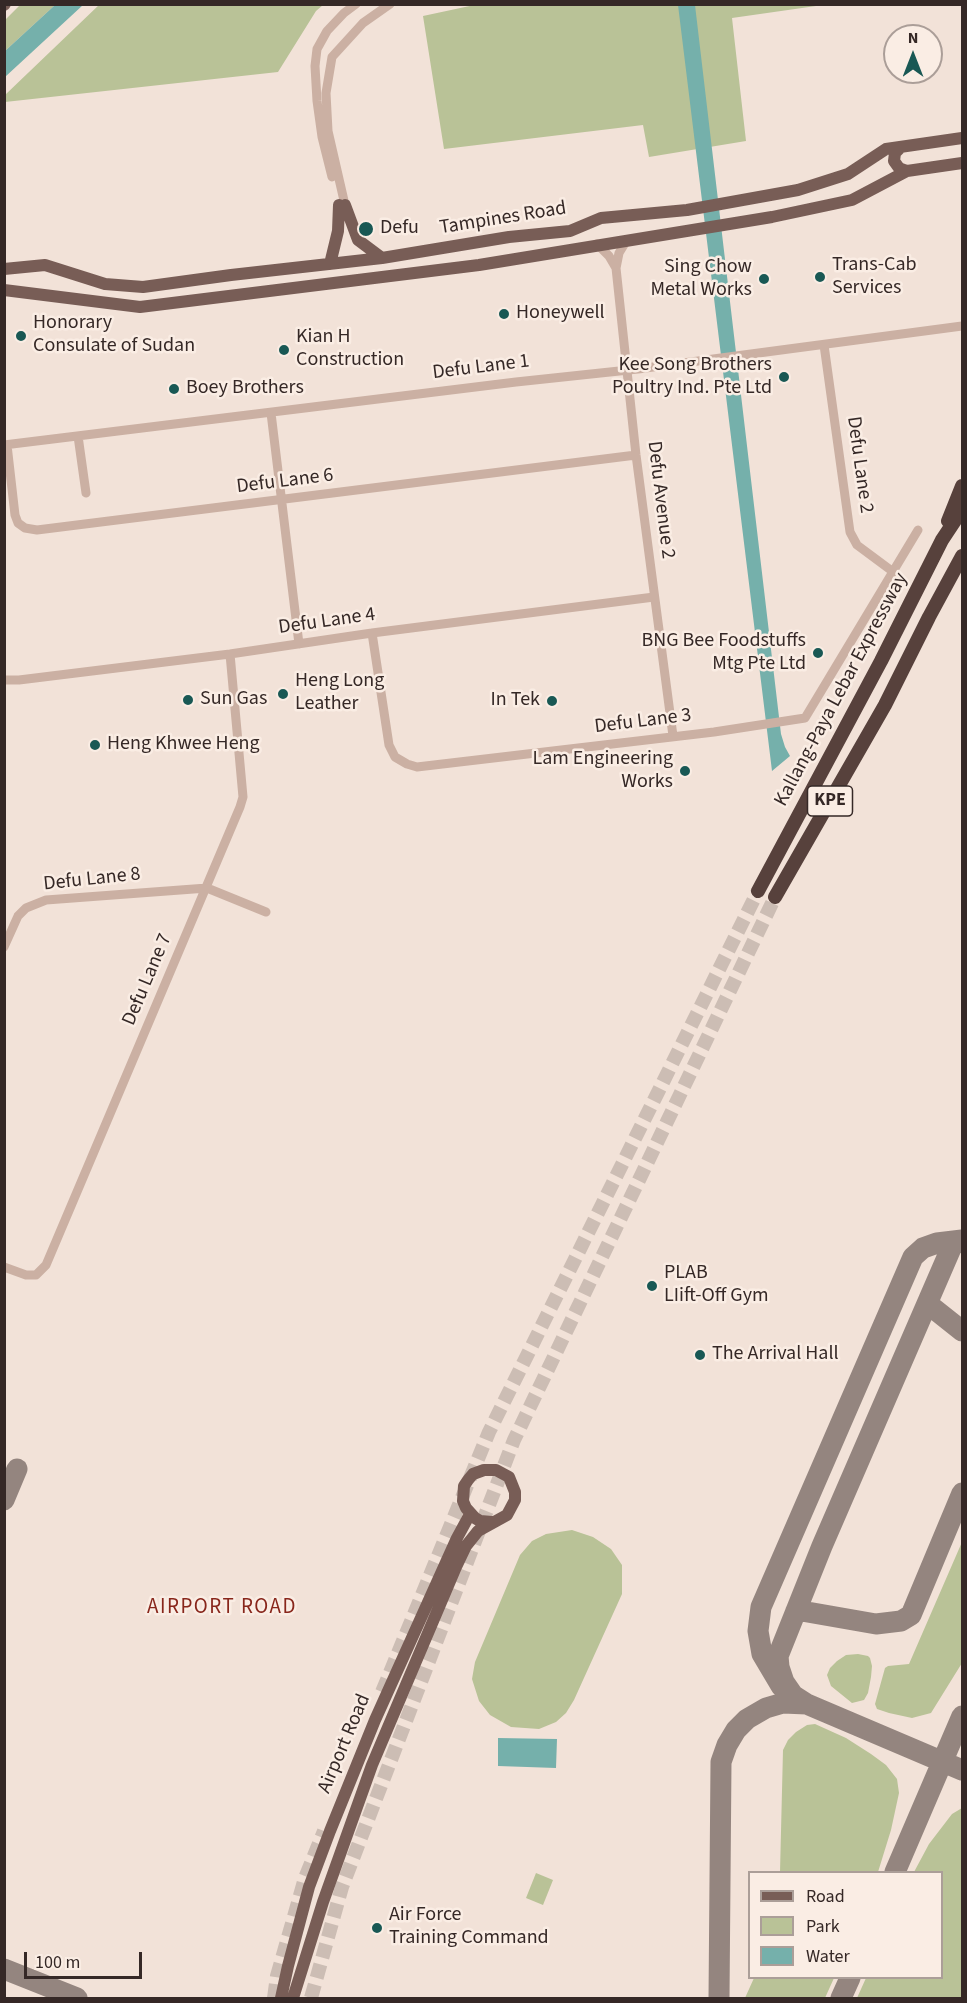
<!DOCTYPE html>
<html>
<head>
<meta charset="utf-8">
<style>
	body { margin:0 }
	#map { position:relative; width:967px; height:2003px; overflow:hidden; background:#f2e2d8; font-family:"Source Sans 3",sans-serif }
	canvas { display:block }
	.frame { position:absolute; inset:0; border:6px solid #352826; pointer-events:none }
	.legend { position:absolute; left:748px; top:1871px; width:195px; height:108px; box-sizing:border-box; background:#faede4; border:2px solid #ab9e98; margin:0; padding:8px 10px; list-style:none; font-size:18px; color:#352826 }
	.legend li { display:flex; align-items:center; gap:12px; height:30px }
	.legend b { width:30px; border:2px solid #ab9e98 }
	.north { position:absolute; left:883px; top:24px; width:60px; height:60px; box-sizing:border-box; background:#faede4; border:2px solid #ab9e98; border-radius:50%; rotate:0deg; font-size:16px; font-weight:700; line-height:24px; text-align:center; color:#352826 }
	.north::after { content:''; display:block; margin:auto; width:21px; height:27px; background:#195854; clip-path:polygon(50% 0,100% 100%,50% 72%,0 100%) }
	.scale { position:absolute; left:24px; top:1952px; width:118px; height:27px; box-sizing:border-box; border:3px solid #352826; border-top:0; padding-left:8px; font-size:18px; line-height:21px; white-space:nowrap; color:#352826; -webkit-text-stroke:4px #faede4; paint-order:stroke }
</style>
</head>
<body>
<div id="map">
<canvas width="967" height="2003"></canvas>
<div class="frame"></div>
<ul class="legend">
<li><b style="height:8px;background:#785d56"></b>Road</li>
<li><b style="height:16px;background:#b9c297"></b>Park</li>
<li><b style="height:16px;background:#75b0ab"></b>Water</li>
</ul>
<div class="north">N</div>
<div class="scale">100 m</div>
</div>
<script>
const ctx = document.querySelector('canvas').getContext('2d');
ctx.lineJoin = 'round';
function paint(path, color) { ctx.fillStyle = color; ctx.fill(path, 'evenodd'); }
const toPath = rows => new Path2D(rows.map(r => 'M' + r).join(''));
function strokePath(path, color, width, dash) { ctx.strokeStyle = color; ctx.lineWidth = width; ctx.lineCap = dash ? 'butt' : 'round'; ctx.setLineDash(dash || []); ctx.stroke(path); }
function drawText(font, color, halo, rows, align = 'center') {
  ctx.font = font + ' "Source Sans 3",sans-serif'; ctx.lineWidth = 5; ctx.setLineDash([]); ctx.textBaseline = 'middle'; ctx.strokeStyle = halo; ctx.fillStyle = color; for (const [text, x, y, turn = 0] of rows) {
    ctx.save(); ctx.translate(x, y); ctx.rotate((+turn || 0) * Math.PI / 180); ctx.textAlign = isNaN(turn) ? turn : align; if (halo) ctx.strokeText(text, 0, 0); ctx.fillText(text, 0, 0); ctx.restore();
  }
}
const green = toPath([
	[100,4,323,4,323,5,316,11,278,72,5,102,5,95],
	[479,4,823,5,732,18,746,141,649,157,643,125,444,149,423,16],
	[20,5,55,5,5,51,5,20],
	[572,1530,593,1537,611,1549,622,1565,622,1594,574,1700,566,1713,556,1722,539,1729,511,1727,490,1715,479,1701,472,1679,475,1662,520,1555,532,1541,546,1534],
	[962,1542,962,1663,931,1713,912,1718,889,1713,877,1709,875,1704,885,1668,888,1666,909,1664],
	[858,1654,868,1656,870,1658,872,1666,871,1677,868,1693,864,1700,852,1703,831,1686,827,1675,830,1668,837,1661,846,1655],
	[815,1724,846,1738,871,1754,886,1765,897,1779,899,1793,891,1830,878,1872,780,1872,783,1750,788,1740,796,1732,807,1725],
	[962,1808,962,1998,857,1998,866,1978,942,1978,942,1872,914,1872,929,1844,952,1814],
	[536,1873,553,1880,543,1905,526,1898],
	[754,1978,834,1978,825,1998,745,1998]
]);
const water = toPath([
	[55,5,83,5,5,77,5,51],
	[678,5,695,5,781,734,785,747,790,756,772,771],
	[498,1738,557,1739,556,1768,498,1766]
]);
const taxiway = toPath([
	[928,1304,962,1331],
	[4,1500,17,1469],
	[796,1610,876,1624,901,1621,911,1615,962,1493],
	[793,1695,781,1686,762,1654,758,1631,761,1607,913,1257,923,1248,937,1243,962,1240],
	[795,1699,962,1770],
	[807,1704,793,1695,784,1682,779,1667,778,1656,822,1546,952,1246,962,1240],
	[895,1872,962,1716],
	[4,1969,77,1998],
	[719,1998,721,1762,727,1745,736,1730,747,1719,766,1708,783,1703,807,1704],
	[841,1998,850,1978]
]);
const highwayTunnel = toPath([
	[382,1692,489,1432,758,891],
	[274,1998,277,1976,305,1878,324,1831],
	[311,1998,342,1887,514,1440,775,897]
]);
const minor = toPath([
	[332,177,322,137,317,101,315,66,317,49,327,31,344,13,356,4],
	[345,205,328,131,326,93,332,57,363,23,390,4],
	[627,240,619,253,616,268,636,455,673,736],
	[597,244,609,256,616,268],
	[824,345,850,532,857,545,892,571],
	[271,413,299,644],
	[78,436,86,493],
	[4,445,516,382,638,369,962,326],
	[7,445,15,515,18,523,25,528,37,530,636,455],
	[372,633,389,745,395,757,407,764,417,767,714,732,805,718,918,530],
	[4,680,19,680,230,654,372,633,654,597],
	[4,947,18,916,26,908,46,900,207,888,266,912],
	[4,1267,26,1275,36,1275,46,1265,240,807,243,797,230,654]
]);
const major = toPath([
	[4,5,5,4],
	[901,147,895,153,894,161,899,168,907,171],
	[345,205,358,240,382,258],
	[330,264,338,231,339,205],
	[4,269,45,265,105,284,143,287,231,275,382,258,509,237,570,231,601,218,687,210,798,190,848,174,886,149,962,138],
	[4,290,140,307,479,265,772,217,852,200,907,171,962,163],
	[281,1998,288,1966,309,1887,330,1831,375,1720,457,1538,470,1514],
	[293,1998,323,1902,372,1765,456,1567,466,1546,478,1531,507,1515,515,1500,515,1492,509,1477,496,1470,484,1470,473,1474,468,1480,464,1486,463,1501,466,1508,475,1518,480,1521,492,1522]
]);
const highway = toPath([
	[948,521,962,486],
	[758,891,881,661,942,540,962,510],
	[775,897,885,705,929,617,962,556]
]);
const markers = [
	[366,229,8,"#195854"],
	[820,277,6,"#195854"],
	[764,279,6,"#195854"],
	[504,314,6,"#195854"],
	[21,336,6,"#195854"],
	[284,350,6,"#195854"],
	[784,377,6,"#195854"],
	[174,389,6,"#195854"],
	[818,653,6,"#195854"],
	[283,694,6,"#195854"],
	[188,700,6,"#195854"],
	[552,701,6,"#195854"],
	[95,745,6,"#195854"],
	[685,771,6,"#195854"],
	[652,1286,6,"#195854"],
	[700,1355,6,"#195854"],
	[377,1928,6,"#195854"]
];
const shields = [
	[830,801,45]
];
const shieldNames = [
	["KPE",830,801]
];
const streetNames = [
	["Tampines Road",503,219,-9],
	["Defu Lane 1",481,368,-7],
	["Defu Lane 2",859,465,82],
	["Defu Lane 6",285,482,-7],
	["Defu Avenue 2",660,500,83],
	["Defu Lane 4",327,622,-8],
	["Kallang-Paya Lebar Expressway",842,690,-62],
	["Defu Lane 3",643,722,-7],
	["Defu Lane 8",92,880,-6],
	["Defu Lane 7",148,980,-67],
	["Airport Road",345,1744,-67]
];
const poiNames = [
	["Defu",380,229],
	["Trans-Cab",832,266],
	["Services",832,289],
	["Sing Chow",752,268,"right"],
	["Metal Works",752,291,"right"],
	["Honeywell",516,314],
	["Honorary",33,324],
	["Consulate of Sudan",33,347],
	["Kian H",296,338],
	["Construction",296,361],
	["Kee Song Brothers",772,366,"right"],
	["Poultry Ind. Pte Ltd",772,389,"right"],
	["Boey Brothers",186,389],
	["BNG Bee Foodstuffs",806,642,"right"],
	["Mtg Pte Ltd",806,665,"right"],
	["Heng Long",295,682],
	["Leather",295,705],
	["Sun Gas",200,700],
	["In Tek",540,701,"right"],
	["Heng Khwee Heng",107,745],
	["Lam Engineering",673,760,"right"],
	["Works",673,783,"right"],
	["PLAB",664,1274],
	["LIift-Off Gym",664,1297],
	["The Arrival Hall",712,1355],
	["Air Force",389,1916],
	["Training Command",389,1939]
];
const neighbourhoodNames = [
	["AIRPORT ROAD",222,1608]
];
paint(green, '#b9c297');
paint(water, '#75b0ab');
strokePath(taxiway, '#94857f', 21);
strokePath(highwayTunnel, '#ccbdb4', 14, [14, 7]);
strokePath(minor, '#cbb0a3', 9);
strokePath(major, '#785d56', 12);
strokePath(highway, '#57413c', 14);
for (const [x, y, r, color] of markers) { const dot = new Path2D(); dot.arc(x, y, r, 0, 2 * Math.PI); ctx.fillStyle = color; ctx.fill(dot); strokePath(dot, '#faede4', 2); }
for (const [x, y, w] of shields) { const box = new Path2D(); box.roundRect(x - w / 2, y - 15, w, 30, 4.5); ctx.fillStyle = '#faede4'; ctx.fill(box); strokePath(box, '#352826', 1.5); }
drawText('bold 18px', '#352826', null, shieldNames);
drawText('20px', '#352826', '#faede4', streetNames);
drawText('20px', '#352826', '#faede4', poiNames, 'left');
ctx.letterSpacing = '1.5px';
drawText('21px', '#88261b', '#faede4', neighbourhoodNames);
ctx.letterSpacing = '0px';
</script>
</body>
</html>
